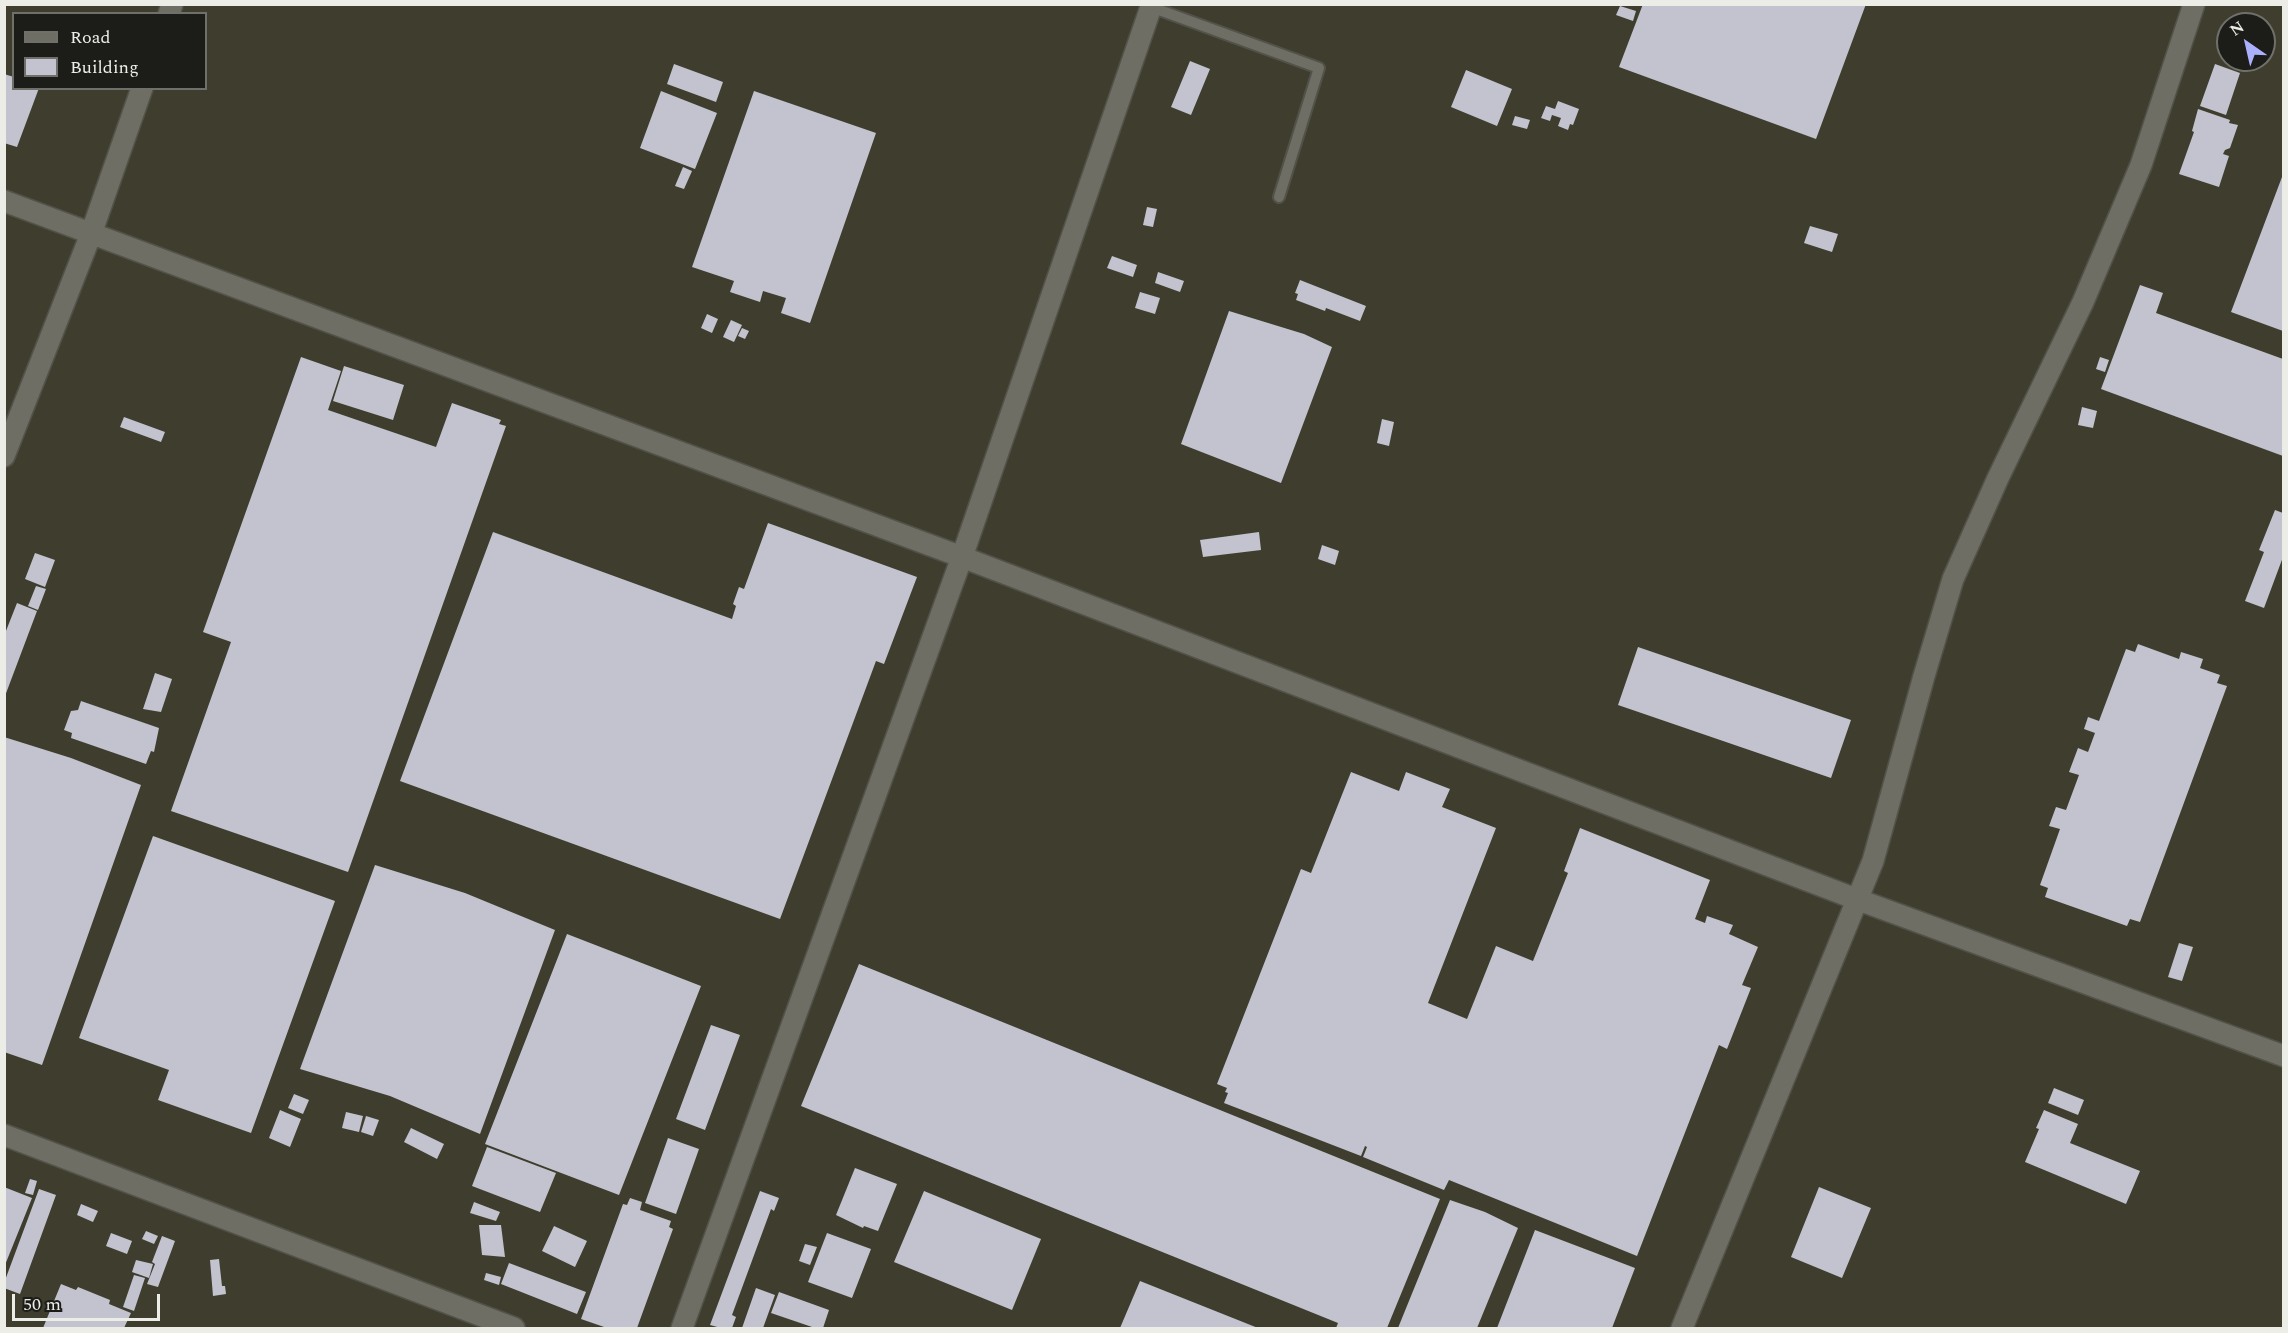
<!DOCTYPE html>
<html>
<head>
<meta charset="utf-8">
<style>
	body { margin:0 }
	#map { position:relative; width:2288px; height:1333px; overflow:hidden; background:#35342b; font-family:Spectral,serif }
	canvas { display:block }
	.frame { position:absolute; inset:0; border:6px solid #edede7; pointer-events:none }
	.legend { position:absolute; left:12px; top:12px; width:195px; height:78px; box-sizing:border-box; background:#1c1c18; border:2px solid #70706b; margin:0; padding:8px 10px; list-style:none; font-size:18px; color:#edede7 }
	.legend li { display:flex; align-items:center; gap:12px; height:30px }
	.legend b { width:30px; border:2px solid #70706b }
	.north { position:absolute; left:2216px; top:12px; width:60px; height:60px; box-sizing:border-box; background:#1c1c18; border:2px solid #70706b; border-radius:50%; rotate:326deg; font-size:16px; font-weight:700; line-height:24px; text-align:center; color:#edede7 }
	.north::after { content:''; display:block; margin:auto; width:21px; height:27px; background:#aab0fb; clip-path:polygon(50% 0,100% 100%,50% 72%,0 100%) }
	.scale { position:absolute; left:12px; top:1294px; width:148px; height:27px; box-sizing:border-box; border:3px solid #edede7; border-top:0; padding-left:8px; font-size:18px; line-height:21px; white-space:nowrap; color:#edede7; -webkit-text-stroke:4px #1c1c18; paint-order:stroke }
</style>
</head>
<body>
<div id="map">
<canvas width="2288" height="1333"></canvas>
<div class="frame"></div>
<ul class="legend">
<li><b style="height:8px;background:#6f6e64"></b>Road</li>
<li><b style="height:16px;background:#c2c3cf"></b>Building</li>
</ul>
<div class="north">N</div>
<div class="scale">50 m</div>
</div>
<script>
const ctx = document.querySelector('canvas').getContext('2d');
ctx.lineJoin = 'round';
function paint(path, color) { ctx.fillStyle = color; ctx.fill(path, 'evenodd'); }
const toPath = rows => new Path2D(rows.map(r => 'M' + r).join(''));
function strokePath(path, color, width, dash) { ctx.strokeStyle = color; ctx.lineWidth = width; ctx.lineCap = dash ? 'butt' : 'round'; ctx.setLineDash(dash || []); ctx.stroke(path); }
const built = toPath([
	[5,5,2283,5,2283,1328,5,1328],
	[14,14,206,14,206,88,14,88],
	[2228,24,2264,24,2264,60,2228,60]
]);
const building = toPath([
	[1643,4,1866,4,1816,139,1619,67],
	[1620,6,1636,11,1633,21,1616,15],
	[1190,61,1210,69,1191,115,1171,107],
	[674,64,723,82,716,102,667,84],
	[2215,64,2240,73,2226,115,2200,106],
	[1466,70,1512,89,1497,126,1451,107],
	[4,74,14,77,14,88,39,88,17,147,4,143],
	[661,91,717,113,695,169,640,148],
	[754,91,876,133,810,323,781,313,786,298,763,291,760,302,730,292,734,281,692,267],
	[1558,101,1579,109,1573,125,1570,124,1568,130,1558,126,1561,118,1552,115,1550,121,1541,118,1546,106,1555,109],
	[2198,109,2230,120,2229,123,2238,125,2230,148,2225,150,2223,154,2229,156,2219,187,2179,174,2194,132,2192,131],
	[1515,116,1530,120,1527,129,1512,125],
	[683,167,692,171,684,189,675,186],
	[2282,177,2283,178,2283,331,2231,312],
	[1147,207,1157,209,1153,227,1143,225],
	[1810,226,1838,234,1832,252,1804,243],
	[1112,256,1137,265,1133,277,1107,268],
	[1158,272,1184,281,1180,292,1155,283],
	[1300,280,1366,306,1360,321,1326,308,1325,311,1296,300,1298,294,1295,293],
	[2140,285,2163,293,2156,313,2283,359,2283,456,2101,389],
	[1140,292,1160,298,1155,314,1135,308],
	[1229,311,1304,334,1332,347,1281,483,1181,444],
	[707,314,718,319,712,333,701,328],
	[731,320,742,325,734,342,723,337],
	[742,328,749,331,745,339,738,336],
	[301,357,341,371,328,410,436,447,452,403,501,420,499,424,506,426,348,872,171,811,231,642,203,632],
	[2100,357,2109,360,2105,372,2096,369],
	[344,366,404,385,393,420,333,401],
	[2082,407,2097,411,2093,428,2078,425],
	[124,417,165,432,161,442,120,427],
	[1382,419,1394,422,1389,446,1377,443],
	[2275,510,2283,513,2283,557,2264,608,2245,601,2264,552,2259,550],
	[768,523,917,577,884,664,876,661,780,919,400,781,493,532,732,619,736,606,733,604,739,587,744,589],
	[1259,532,1261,550,1203,557,1200,540],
	[1322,545,1339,551,1335,565,1318,559],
	[35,553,55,560,45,587,25,579],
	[36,586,46,589,38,610,28,606],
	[17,603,37,611,5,696,4,636],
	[2138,644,2179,659,2181,652,2203,659,2200,668,2220,675,2217,683,2227,686,2140,922,2130,919,2127,926,2045,897,2048,888,2040,885,2060,829,2049,826,2056,807,2066,810,2079,775,2069,772,2078,748,2088,752,2095,733,2084,729,2088,717,2099,721,2126,649,2135,652],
	[1638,647,1851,720,1831,778,1618,705],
	[155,673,172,679,161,712,143,709],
	[81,701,159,728,154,752,151,751,146,764,71,738,72,733,64,730,71,711,78,710],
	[4,737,71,758,141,785,42,1065,4,1052],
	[1351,772,1399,791,1406,772,1450,789,1442,807,1496,828,1428,1003,1467,1019,1496,946,1533,961,1568,873,1564,871,1580,828,1710,880,1695,919,1705,923,1707,916,1733,925,1729,934,1758,947,1742,985,1751,988,1727,1049,1719,1045,1637,1256,1449,1180,1444,1190,1363,1157,1367,1147,1365,1146,1361,1156,1224,1103,1228,1093,1225,1092,1227,1088,1217,1084,1301,869,1311,873],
	[153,836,335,901,251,1133,158,1100,169,1070,79,1038],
	[375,865,465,893,555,930,480,1134,390,1096,300,1069],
	[567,934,701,986,619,1195,485,1144],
	[2179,943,2193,947,2182,981,2168,977],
	[859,964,1440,1199,1387,1328,1336,1328,1338,1323,801,1106],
	[711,1025,740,1035,705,1130,676,1119],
	[2054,1088,2084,1100,2078,1115,2048,1103],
	[294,1094,309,1100,303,1114,288,1108],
	[280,1110,301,1119,290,1147,269,1138],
	[2044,1110,2078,1124,2070,1143,2140,1171,2126,1204,2025,1162,2039,1129,2036,1128],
	[346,1112,363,1116,359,1132,342,1128],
	[366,1116,379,1120,373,1136,361,1132],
	[411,1128,444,1144,437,1159,404,1142],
	[668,1138,699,1149,676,1214,645,1203],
	[487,1147,556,1173,540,1212,472,1186],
	[855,1168,897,1184,878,1231,864,1226,863,1228,836,1215],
	[30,1179,37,1181,33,1195,25,1193],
	[4,1187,32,1198,5,1265,4,1265],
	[1819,1187,1871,1208,1842,1278,1791,1257],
	[39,1189,56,1195,20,1294,4,1288,4,1283],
	[760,1191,779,1198,774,1211,771,1209,732,1315,736,1317,732,1328,721,1328,710,1325],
	[924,1191,1041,1239,1012,1310,894,1262],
	[630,1198,642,1202,640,1210,671,1221,669,1227,673,1229,637,1328,607,1328,581,1319,623,1204,627,1205],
	[1450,1200,1485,1212,1518,1228,1477,1328,1398,1328],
	[474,1202,500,1212,496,1221,470,1213],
	[81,1204,98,1211,93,1222,77,1215],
	[479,1225,501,1225,505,1257,482,1255],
	[554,1226,587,1241,575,1267,542,1251],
	[1535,1230,1635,1268,1612,1328,1497,1328],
	[146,1231,158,1236,154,1244,142,1239],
	[111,1233,132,1241,127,1254,106,1246],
	[827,1233,871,1249,852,1298,808,1282],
	[162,1236,175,1241,158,1287,147,1284,155,1264,152,1262],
	[805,1244,817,1247,810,1265,799,1261],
	[219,1259,222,1286,225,1286,226,1294,213,1296,210,1260],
	[136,1260,153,1264,149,1278,132,1272],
	[509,1263,586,1292,577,1314,501,1284],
	[486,1273,501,1277,499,1285,484,1280],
	[134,1275,145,1278,134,1311,123,1307],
	[1140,1281,1258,1328,1120,1328],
	[61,1284,76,1290,78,1287,110,1300,109,1304,131,1313,124,1328,43,1328],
	[756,1288,775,1295,763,1328,742,1328],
	[779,1292,829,1310,823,1328,815,1328,771,1313]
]);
const lane = toPath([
	[1151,7,1319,68,1279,197]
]);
const street = toPath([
	[169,14,172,4],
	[4,201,962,557,1856,899,2284,1056],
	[4,456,91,234,142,88],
	[4,1135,514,1328],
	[682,1328,962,557,1152,4],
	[1682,1328,1873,861,1924,676,1953,579,1998,478,2083,302,2141,165,2194,4]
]);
paint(built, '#3f3e2e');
paint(building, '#c2c3cf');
strokePath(lane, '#53524a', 14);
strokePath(street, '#53524a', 24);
strokePath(lane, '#6f6e64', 10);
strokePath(street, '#6f6e64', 21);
</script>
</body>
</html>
